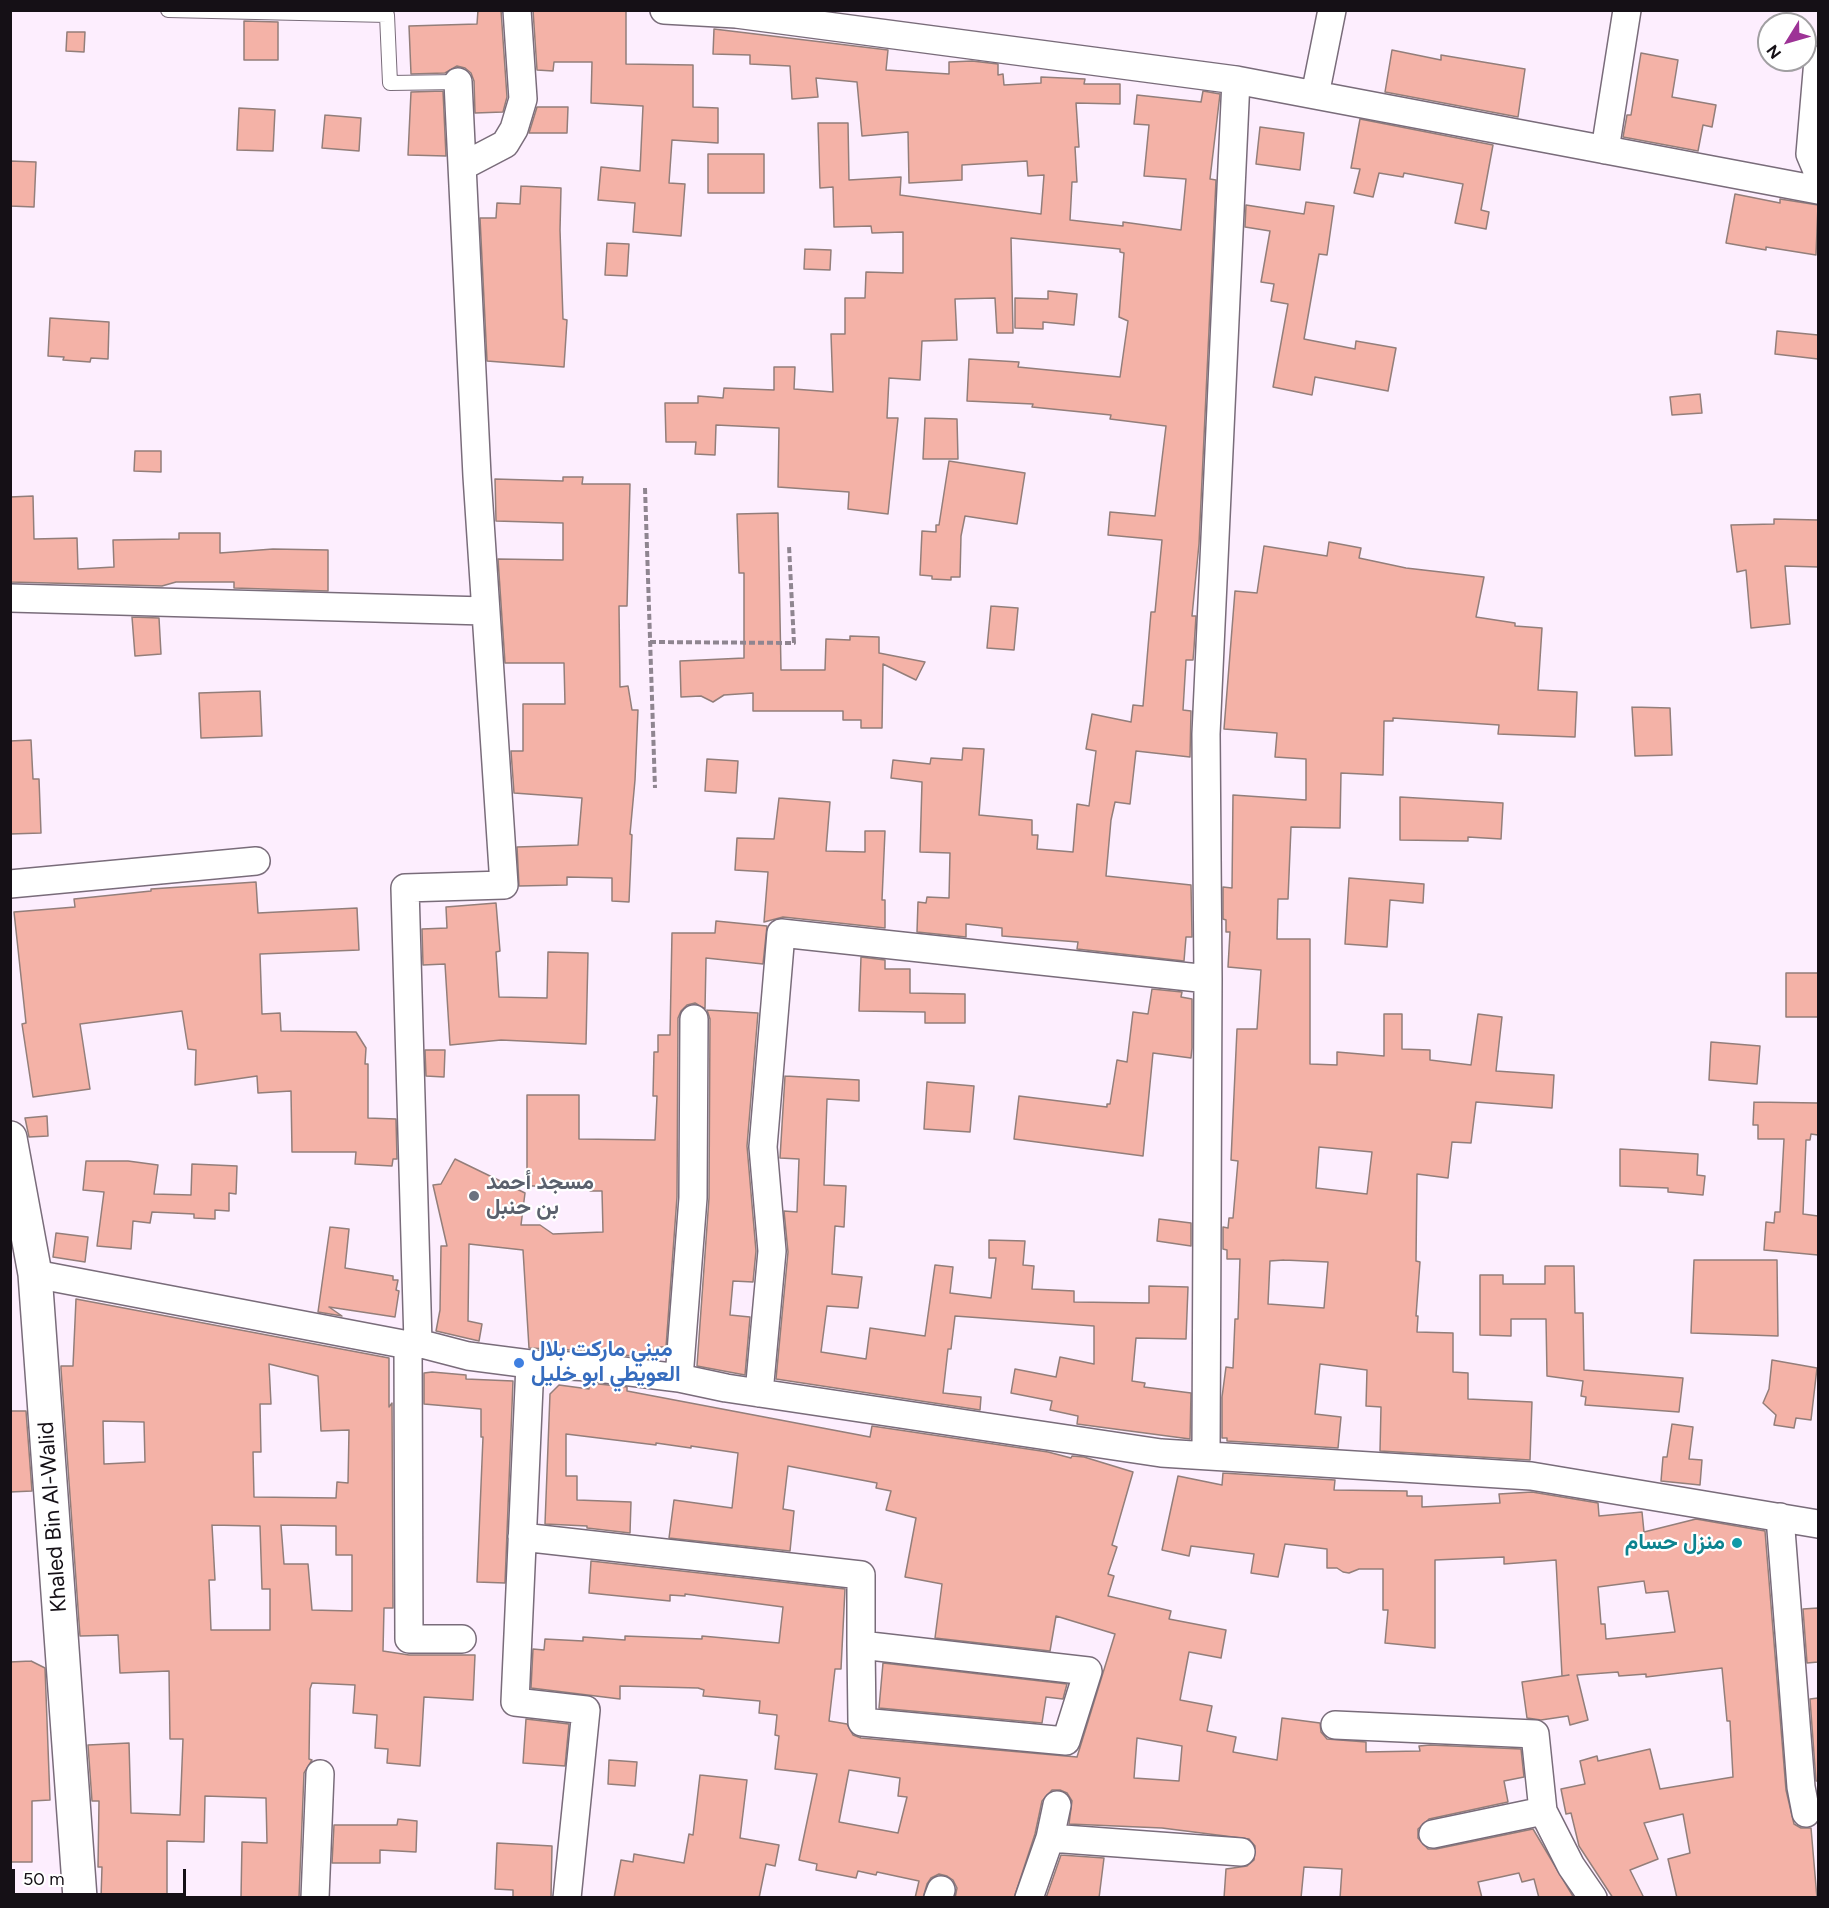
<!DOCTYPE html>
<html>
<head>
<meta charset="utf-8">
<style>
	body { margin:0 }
	#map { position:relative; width:1829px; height:1908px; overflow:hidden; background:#fdeefe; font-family:Figtree,sans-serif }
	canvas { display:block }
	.frame { position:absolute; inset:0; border:12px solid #151016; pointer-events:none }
	.north { position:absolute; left:1757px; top:12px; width:60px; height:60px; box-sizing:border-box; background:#fff; border:2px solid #a19fa2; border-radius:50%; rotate:233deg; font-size:16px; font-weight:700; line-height:24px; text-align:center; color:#151016 }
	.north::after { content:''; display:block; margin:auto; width:21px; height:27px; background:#9d3396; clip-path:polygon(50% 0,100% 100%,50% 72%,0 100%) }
	.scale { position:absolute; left:12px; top:1869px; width:174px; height:27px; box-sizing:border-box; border:3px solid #151016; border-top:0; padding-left:8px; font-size:18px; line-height:21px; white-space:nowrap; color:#151016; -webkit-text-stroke:4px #fff; paint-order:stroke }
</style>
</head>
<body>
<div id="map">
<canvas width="1829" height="1908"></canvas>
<div class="frame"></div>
<div class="north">N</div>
<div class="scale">50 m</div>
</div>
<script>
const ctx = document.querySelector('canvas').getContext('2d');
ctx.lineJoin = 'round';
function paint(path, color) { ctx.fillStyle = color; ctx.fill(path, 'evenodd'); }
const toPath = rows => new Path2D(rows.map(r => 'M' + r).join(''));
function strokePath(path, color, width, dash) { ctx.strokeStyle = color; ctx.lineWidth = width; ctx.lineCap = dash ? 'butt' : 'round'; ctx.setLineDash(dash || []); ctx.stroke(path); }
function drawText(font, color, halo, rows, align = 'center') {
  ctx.font = font + ' Figtree,Vazirmatn,sans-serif'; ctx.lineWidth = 4.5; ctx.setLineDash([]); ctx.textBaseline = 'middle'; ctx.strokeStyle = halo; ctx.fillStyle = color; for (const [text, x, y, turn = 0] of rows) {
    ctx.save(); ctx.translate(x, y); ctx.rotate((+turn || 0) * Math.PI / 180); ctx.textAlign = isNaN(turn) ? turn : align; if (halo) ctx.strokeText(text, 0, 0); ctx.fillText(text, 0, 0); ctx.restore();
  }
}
const building = toPath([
	[478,10,501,10,507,97,503,112,475,113,474,81,471,73,465,68,457,66,445,73,411,74,409,26,477,24,478,10],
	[533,10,626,10,626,64,693,65,693,107,718,108,718,143,672,140,669,183,685,184,681,236,633,232,635,203,598,200,601,167,640,171,643,106,591,103,592,62,554,62,553,71,537,70,533,10],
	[244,21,278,22,278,60,244,60,244,21],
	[714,29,888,50,886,70,949,74,949,62,972,61,998,64,998,75,1003,74,1004,85,1041,83,1041,77,1085,79,1084,84,1120,84,1120,104,1076,103,1079,147,1075,147,1077,182,1072,182,1070,220,1123,226,1123,222,1181,230,1186,179,1144,176,1149,125,1134,124,1137,95,1201,102,1203,91,1220,94,1210,179,1216,180,1199,544,1192,616,1196,616,1194,648,1193,660,1186,660,1183,710,1191,711,1190,757,1136,751,1130,804,1115,802,1111,820,1106,876,1191,885,1192,937,1186,937,1184,961,1077,949,1078,942,1002,936,1002,928,966,924,966,937,917,932,918,902,926,903,927,897,949,898,950,853,920,852,922,782,891,778,893,760,930,764,931,758,962,760,963,748,984,749,979,815,1032,820,1032,835,1038,835,1037,849,1073,852,1077,804,1089,806,1096,751,1086,749,1092,714,1131,722,1133,705,1143,706,1151,612,1155,612,1162,540,1108,535,1110,512,1155,516,1166,426,1110,419,1111,415,1032,407,1033,404,967,401,969,359,1019,362,1018,367,1120,377,1128,321,1119,317,1124,253,1120,252,1120,249,1011,238,1013,333,997,333,995,298,955,299,957,340,922,341,920,380,889,378,887,418,898,418,888,514,848,509,849,492,778,487,779,428,716,425,715,455,695,454,696,442,666,442,665,403,698,403,698,396,723,398,724,388,774,390,774,367,795,367,794,389,833,392,831,334,845,334,845,298,865,298,866,272,903,273,903,232,872,233,871,226,834,227,833,187,820,188,818,123,848,123,849,180,901,177,900,195,1041,214,1044,175,1028,176,1027,161,962,165,962,180,909,183,908,132,862,136,857,82,816,78,818,97,792,99,790,66,750,64,750,55,713,54,714,29],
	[67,32,85,32,84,52,66,51,67,32],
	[1392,50,1441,60,1441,55,1525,69,1518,117,1385,92,1392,50],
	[1641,53,1678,60,1672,97,1716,105,1712,127,1703,125,1698,151,1623,137,1627,115,1631,115,1641,53],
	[443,91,446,156,408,155,411,92,443,91],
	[537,107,568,107,567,133,529,133,537,107],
	[239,108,275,110,273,151,237,150,239,108],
	[325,115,361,118,359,151,322,148,325,115],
	[1360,119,1493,145,1481,210,1489,212,1486,229,1455,223,1463,184,1404,173,1403,177,1379,173,1373,197,1354,193,1360,169,1351,168,1360,119],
	[1260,127,1304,133,1300,170,1256,164,1260,127],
	[708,154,764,154,764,193,708,193,708,154],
	[10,161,36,162,34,207,10,206,10,161],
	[521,186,561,188,560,230,563,319,567,320,564,367,487,361,480,218,496,218,497,203,520,204,521,186],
	[1735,194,1780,203,1780,199,1818,205,1816,255,1766,247,1766,250,1726,243,1735,194],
	[1306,202,1334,206,1327,255,1319,254,1304,339,1355,349,1356,341,1396,348,1388,391,1315,377,1312,395,1273,387,1288,304,1271,301,1274,284,1261,282,1270,231,1245,227,1246,205,1304,214,1306,202],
	[607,243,629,244,627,276,605,275,607,243],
	[805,249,831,250,830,270,804,269,805,249],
	[1048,291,1077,294,1074,325,1043,322,1043,329,1015,328,1015,298,1048,299,1048,291],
	[50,318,109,322,108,359,91,358,90,362,63,360,64,357,48,356,50,318],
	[1777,331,1818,335,1818,359,1775,354,1777,331],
	[1700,394,1702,413,1672,415,1670,397,1700,394],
	[925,418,957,419,958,459,923,459,925,418],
	[135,451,161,451,161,472,134,471,135,451],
	[949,461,1025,473,1017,524,965,516,961,536,960,577,951,577,951,580,932,579,932,576,920,575,922,531,936,532,936,525,939,525,949,461],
	[563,477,583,477,582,484,630,484,627,606,619,606,620,687,628,686,632,710,638,710,635,780,630,834,632,835,629,902,612,901,612,878,567,877,567,885,519,886,517,847,578,845,582,798,514,793,511,751,523,751,523,704,565,704,564,663,505,663,498,559,563,560,563,523,496,521,495,479,563,481,563,477],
	[33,496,34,539,77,538,78,569,114,567,113,540,179,539,179,533,220,533,220,553,273,549,328,550,328,591,234,588,234,582,176,582,162,586,10,582,10,497,33,496],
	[778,513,781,670,825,670,826,639,850,640,850,636,879,637,879,653,925,662,916,680,883,664,882,728,861,728,861,720,843,720,843,711,753,711,753,693,724,695,713,702,701,696,681,697,680,661,744,658,744,573,739,573,737,514,778,513],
	[1774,519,1818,520,1818,567,1785,566,1790,624,1751,628,1746,570,1737,572,1731,525,1774,524,1774,519],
	[1329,542,1361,548,1359,558,1406,568,1484,577,1476,617,1515,623,1515,626,1542,628,1538,690,1577,692,1575,737,1498,734,1499,725,1393,718,1393,721,1384,721,1383,775,1341,773,1340,828,1291,827,1288,899,1278,899,1277,939,1310,939,1310,1064,1337,1065,1337,1052,1384,1056,1384,1014,1402,1014,1402,1049,1430,1050,1430,1060,1471,1065,1478,1014,1502,1017,1496,1071,1554,1075,1552,1108,1476,1102,1471,1143,1452,1142,1448,1178,1417,1174,1416,1261,1420,1262,1416,1316,1418,1316,1417,1332,1453,1333,1453,1372,1468,1373,1468,1399,1532,1402,1530,1460,1380,1451,1381,1407,1366,1406,1367,1370,1320,1364,1315,1414,1341,1417,1338,1448,1227,1441,1227,1438,1222,1438,1222,1397,1226,1367,1233,1368,1235,1319,1238,1319,1240,1259,1227,1259,1227,1250,1223,1249,1223,1227,1228,1228,1229,1218,1233,1218,1238,1161,1231,1160,1237,1029,1257,1029,1261,970,1228,967,1230,932,1226,932,1226,920,1223,919,1223,887,1232,888,1233,795,1306,800,1306,759,1275,757,1277,733,1224,729,1235,591,1257,593,1264,546,1327,556,1329,542],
	[1319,1147,1372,1152,1367,1194,1316,1188,1319,1147],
	[1284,1260,1328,1262,1324,1308,1268,1304,1270,1261,1284,1260],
	[991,606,1018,608,1014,650,987,648,991,606],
	[132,617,159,618,161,654,135,656,132,617],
	[260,691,262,736,201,738,199,693,260,691],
	[1632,707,1670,708,1672,755,1635,756,1632,707],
	[31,740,33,779,39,779,41,833,10,834,10,741,31,740],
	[707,759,738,761,736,793,705,791,707,759],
	[1400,797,1503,803,1501,839,1468,837,1468,841,1400,840,1400,797],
	[779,798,830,802,826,851,865,852,865,831,885,831,882,900,885,900,885,928,783,917,764,922,768,872,735,870,737,838,774,839,779,798],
	[1349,878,1424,884,1423,903,1390,900,1387,947,1345,944,1349,878],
	[256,882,258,913,357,908,359,950,260,954,262,1014,280,1013,281,1031,356,1032,366,1048,365,1064,368,1064,368,1118,396,1119,397,1159,393,1159,392,1166,355,1164,356,1152,292,1152,291,1091,258,1093,257,1076,195,1085,196,1050,188,1049,182,1011,80,1024,90,1089,33,1097,22,1024,26,1023,14,912,75,907,74,899,151,891,151,889,256,882],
	[496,903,500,951,496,952,499,997,547,998,548,952,588,953,586,1044,501,1040,450,1045,445,964,423,965,422,929,447,928,446,907,496,903],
	[716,921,767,926,763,964,706,958,705,1009,695,1003,687,1005,681,1011,678,1018,677,1197,666,1347,657,1347,657,1359,592,1351,529,1348,523,1250,469,1244,468,1321,482,1324,479,1341,436,1331,440,1310,441,1246,447,1246,433,1185,441,1184,455,1159,525,1193,521,1225,540,1225,553,1234,603,1232,602,1191,590,1191,590,1186,527,1186,527,1095,579,1095,579,1139,655,1140,657,1096,653,1096,654,1052,658,1052,658,1035,670,1035,672,933,715,933,716,921],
	[861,957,885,960,885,969,910,969,910,993,965,994,965,1023,925,1023,925,1012,859,1011,861,957],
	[1786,973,1818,973,1818,1017,1786,1017,1786,973],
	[1152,989,1182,992,1181,997,1192,999,1192,1048,1191,1058,1153,1053,1143,1156,1014,1139,1019,1096,1107,1107,1107,1104,1110,1104,1117,1060,1127,1062,1133,1012,1148,1014,1152,989],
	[707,1010,758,1013,747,1146,756,1251,753,1282,733,1281,730,1315,750,1317,745,1375,697,1366,709,1198,710,1019,707,1010],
	[1711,1042,1760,1046,1757,1084,1709,1080,1711,1042],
	[425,1050,445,1050,444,1077,426,1076,425,1050],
	[785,1076,859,1080,859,1101,827,1099,824,1185,846,1186,844,1227,835,1226,832,1274,862,1277,858,1308,827,1306,821,1352,866,1359,870,1328,925,1336,935,1265,953,1267,950,1293,991,1298,996,1258,989,1258,989,1240,1025,1241,1023,1265,1034,1266,1032,1289,1074,1291,1074,1302,1149,1303,1149,1286,1188,1287,1186,1339,1136,1338,1132,1381,1145,1383,1144,1387,1191,1393,1190,1439,1077,1424,1078,1416,1050,1410,1052,1401,1011,1393,1015,1369,1056,1377,1060,1357,1094,1364,1094,1326,955,1316,951,1349,948,1349,943,1393,981,1397,980,1410,776,1379,788,1252,784,1211,797,1212,799,1159,780,1158,785,1076],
	[927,1082,974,1086,970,1132,924,1129,927,1082],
	[1754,1102,1818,1103,1818,1135,1811,1134,1810,1140,1806,1140,1803,1214,1818,1216,1818,1255,1764,1250,1766,1222,1774,1223,1775,1212,1780,1212,1784,1139,1758,1139,1758,1125,1753,1125,1754,1102],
	[47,1116,48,1136,29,1137,25,1118,47,1116],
	[1620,1149,1698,1154,1697,1175,1705,1176,1703,1195,1668,1192,1668,1188,1620,1186,1620,1149],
	[86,1161,128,1161,158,1165,154,1194,191,1195,192,1164,237,1166,236,1194,229,1193,229,1211,215,1210,215,1219,194,1218,194,1214,152,1212,150,1223,133,1221,131,1249,97,1246,104,1192,83,1190,86,1161],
	[1159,1219,1191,1223,1191,1246,1157,1241,1159,1219],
	[330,1227,349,1229,345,1268,393,1276,393,1280,398,1280,396,1290,399,1291,395,1317,329,1307,342,1316,318,1312,330,1227],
	[56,1233,88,1237,85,1262,53,1257,56,1233],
	[1694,1260,1777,1260,1778,1336,1691,1333,1694,1260],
	[1545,1266,1574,1266,1575,1313,1583,1313,1584,1370,1683,1378,1679,1412,1585,1405,1586,1397,1581,1396,1583,1381,1547,1376,1546,1319,1511,1319,1511,1336,1480,1335,1480,1275,1503,1275,1503,1284,1545,1284,1545,1266],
	[76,1299,389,1358,389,1407,392,1403,393,1608,384,1608,383,1651,409,1655,475,1655,473,1700,424,1697,420,1766,387,1763,388,1749,375,1748,377,1715,353,1713,355,1685,312,1683,310,1689,309,1759,312,1760,304,1773,299,1898,241,1898,242,1842,267,1843,266,1798,205,1796,204,1842,167,1841,167,1898,101,1898,102,1867,98,1867,99,1801,92,1801,88,1745,129,1743,131,1813,180,1815,183,1739,170,1739,169,1671,120,1673,118,1635,80,1636,61,1369,61,1366,73,1366,76,1299],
	[269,1364,318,1376,321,1431,349,1430,348,1483,337,1482,336,1498,254,1497,253,1452,261,1452,260,1404,271,1404,269,1364],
	[103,1421,144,1422,145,1462,104,1464,103,1421],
	[212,1525,260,1526,262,1589,270,1589,270,1630,211,1630,209,1580,215,1580,212,1525],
	[281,1525,336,1526,336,1555,352,1555,352,1611,312,1610,308,1564,284,1564,281,1525],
	[1772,1360,1817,1368,1811,1420,1796,1418,1794,1428,1774,1425,1776,1415,1763,1403,1769,1389,1772,1360],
	[432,1372,466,1375,466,1379,513,1381,505,1583,477,1582,483,1437,481,1437,481,1409,424,1404,424,1373,432,1372],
	[589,1383,627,1387,627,1391,870,1437,872,1426,1048,1452,1071,1458,1072,1456,1084,1457,1133,1472,1112,1545,1117,1547,1108,1574,1114,1576,1108,1596,1171,1611,1169,1619,1226,1630,1221,1658,1189,1652,1180,1700,1212,1706,1207,1731,1236,1737,1233,1752,1277,1760,1282,1718,1320,1723,1321,1732,1327,1739,1366,1742,1366,1752,1420,1751,1419,1746,1430,1745,1521,1749,1524,1777,1504,1781,1508,1802,1429,1819,1418,1829,1418,1838,1428,1849,1436,1849,1533,1829,1574,1898,1539,1898,1534,1879,1522,1882,1519,1873,1478,1882,1482,1898,1340,1898,1342,1869,1304,1867,1301,1898,1224,1898,1226,1869,1247,1866,1254,1860,1255,1846,1249,1839,1162,1828,1069,1824,1072,1801,1067,1793,1060,1790,1052,1790,1042,1801,1035,1834,1014,1898,955,1898,957,1888,953,1880,947,1876,939,1874,931,1878,927,1884,923,1898,915,1898,919,1881,877,1872,876,1875,858,1871,856,1878,816,1870,817,1864,799,1860,817,1774,775,1769,779,1736,775,1735,777,1715,759,1713,760,1701,703,1696,704,1690,698,1688,620,1686,620,1699,531,1688,533,1649,544,1650,545,1639,583,1641,583,1637,625,1640,625,1636,702,1639,702,1636,779,1643,783,1607,685,1594,685,1596,670,1595,670,1601,589,1593,591,1561,845,1589,841,1669,835,1669,829,1721,847,1724,853,1735,861,1738,1077,1757,1115,1634,1056,1616,1050,1651,935,1638,942,1584,905,1577,916,1518,886,1510,891,1491,876,1488,877,1483,788,1466,783,1509,794,1511,790,1551,669,1538,674,1500,732,1508,738,1453,691,1446,691,1448,656,1443,656,1445,566,1434,566,1476,577,1476,577,1500,631,1502,630,1533,587,1528,587,1526,545,1524,550,1394,559,1385,589,1389,589,1383],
	[1137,1738,1182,1746,1179,1781,1134,1778,1137,1738],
	[849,1770,900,1778,898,1796,907,1797,898,1833,839,1822,849,1770],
	[10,1411,26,1411,32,1491,10,1492,10,1411],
	[1672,1424,1693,1427,1689,1459,1702,1460,1700,1485,1661,1481,1663,1457,1667,1457,1672,1424],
	[1223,1473,1335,1480,1334,1490,1407,1491,1407,1496,1422,1496,1422,1507,1500,1503,1499,1494,1532,1492,1598,1503,1599,1516,1642,1512,1644,1532,1696,1519,1765,1531,1786,1790,1794,1824,1801,1828,1811,1828,1817,1898,1677,1898,1668,1859,1690,1853,1683,1814,1644,1823,1658,1859,1630,1870,1644,1898,1613,1898,1579,1846,1571,1813,1566,1814,1561,1789,1585,1784,1580,1761,1597,1756,1598,1761,1650,1749,1660,1789,1733,1777,1730,1721,1727,1721,1722,1668,1646,1677,1646,1674,1619,1676,1618,1672,1577,1675,1588,1720,1570,1725,1568,1716,1541,1720,1527,1718,1522,1682,1569,1675,1562,1676,1556,1560,1504,1564,1504,1557,1435,1560,1435,1648,1385,1643,1388,1610,1383,1610,1383,1569,1359,1569,1349,1573,1343,1572,1337,1568,1327,1568,1327,1549,1285,1544,1278,1577,1251,1573,1254,1554,1191,1546,1189,1556,1162,1550,1178,1476,1222,1485,1223,1473],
	[1644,1581,1646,1593,1668,1591,1675,1632,1606,1639,1605,1624,1601,1624,1598,1587,1644,1581],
	[1818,1608,1818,1662,1807,1663,1803,1609,1818,1608],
	[31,1661,45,1668,50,1800,32,1801,32,1862,10,1862,10,1662,31,1661],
	[883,1663,1067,1684,1063,1699,1046,1697,1042,1723,879,1708,883,1663],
	[1818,1698,1818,1781,1816,1781,1810,1699,1818,1698],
	[526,1719,569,1724,565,1766,523,1763,526,1719],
	[609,1760,637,1762,635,1786,608,1784,609,1760],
	[700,1775,747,1780,740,1838,779,1845,775,1866,766,1864,759,1898,614,1898,621,1860,633,1862,634,1854,684,1863,689,1834,693,1835,700,1775],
	[398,1819,417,1821,416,1852,380,1850,380,1863,332,1863,334,1825,397,1825,398,1819],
	[497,1843,552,1846,551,1898,513,1898,513,1890,495,1889,497,1843],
	[1061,1855,1104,1858,1099,1898,1046,1898,1061,1855]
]);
const path = toPath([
	[645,488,655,788],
	[650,642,794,643,789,546]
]);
const service = toPath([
	[168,10,387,15,390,83,458,82]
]);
const minor = toPath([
	[664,10,736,14,1236,80],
	[1818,60,1810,154,1818,173],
	[1315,95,1818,190],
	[1605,150,1627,10],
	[463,166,505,144,514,129,523,99,517,10],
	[10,598,485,611],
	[10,884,256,861],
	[35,1274,408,1345,409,1639,462,1639],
	[418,1343,405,888,504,885,477,476,458,82],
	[408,1345,418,1343,468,1356,530,1364,590,1367,679,1378,726,1388,1161,1453,1531,1476,1818,1524],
	[530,1364,515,1702,586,1710,567,1898],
	[679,1378,693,1198,694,1019],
	[759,1393,772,1251,763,1147,781,933,1208,979],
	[1206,1455,1208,979,1206,734,1236,80,1315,95,1332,10],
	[1780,1517,1801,1787,1806,1813],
	[522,1537,861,1575,861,1645,1088,1671,1066,1741,862,1722,861,1645],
	[1335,1725,1535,1734,1543,1811,1571,1866,1593,1898],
	[1433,1834,1543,1811],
	[1050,1838,1241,1852],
	[315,1898,320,1774],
	[938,1898,941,1890],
	[1029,1898,1050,1838,1057,1805]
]);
const tertiary = toPath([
	[10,1138,35,1274,80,1898]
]);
const markers = [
	[474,1196,6,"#6b7280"],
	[519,1363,6,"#3f7fe0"],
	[1737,1543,6,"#0f9aa8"]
];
const worshipNames = [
	["مسجد أحمد",486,1183],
	["بن حنبل",486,1208]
];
const shopNames = [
	["ميني ماركت بلال",531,1350],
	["العويطي ابو خليل",531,1375]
];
const streetNames = [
	["Khaled Bin Al-Walid",53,1517,-94]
];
const cultureNames = [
	["منزل حسام",1725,1543]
];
paint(building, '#f4b2a7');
strokePath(building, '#937e7a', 1.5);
strokePath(service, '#796c7a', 16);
strokePath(minor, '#796c7a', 30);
strokePath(tertiary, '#796c7a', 36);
strokePath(path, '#8f8590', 4, [6, 3]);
strokePath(service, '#fff', 14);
strokePath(minor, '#fff', 27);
strokePath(tertiary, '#fff', 33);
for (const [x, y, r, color] of markers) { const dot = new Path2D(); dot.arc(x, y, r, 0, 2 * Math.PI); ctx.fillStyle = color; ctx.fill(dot); strokePath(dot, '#fff', 2); }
drawText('bold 22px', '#5b616d', '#fff', worshipNames, 'left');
drawText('bold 22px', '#366cbe', '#fff', shopNames, 'left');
drawText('22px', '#151016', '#fff', streetNames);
drawText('bold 22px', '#0d838f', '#fff', cultureNames, 'right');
</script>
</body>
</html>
